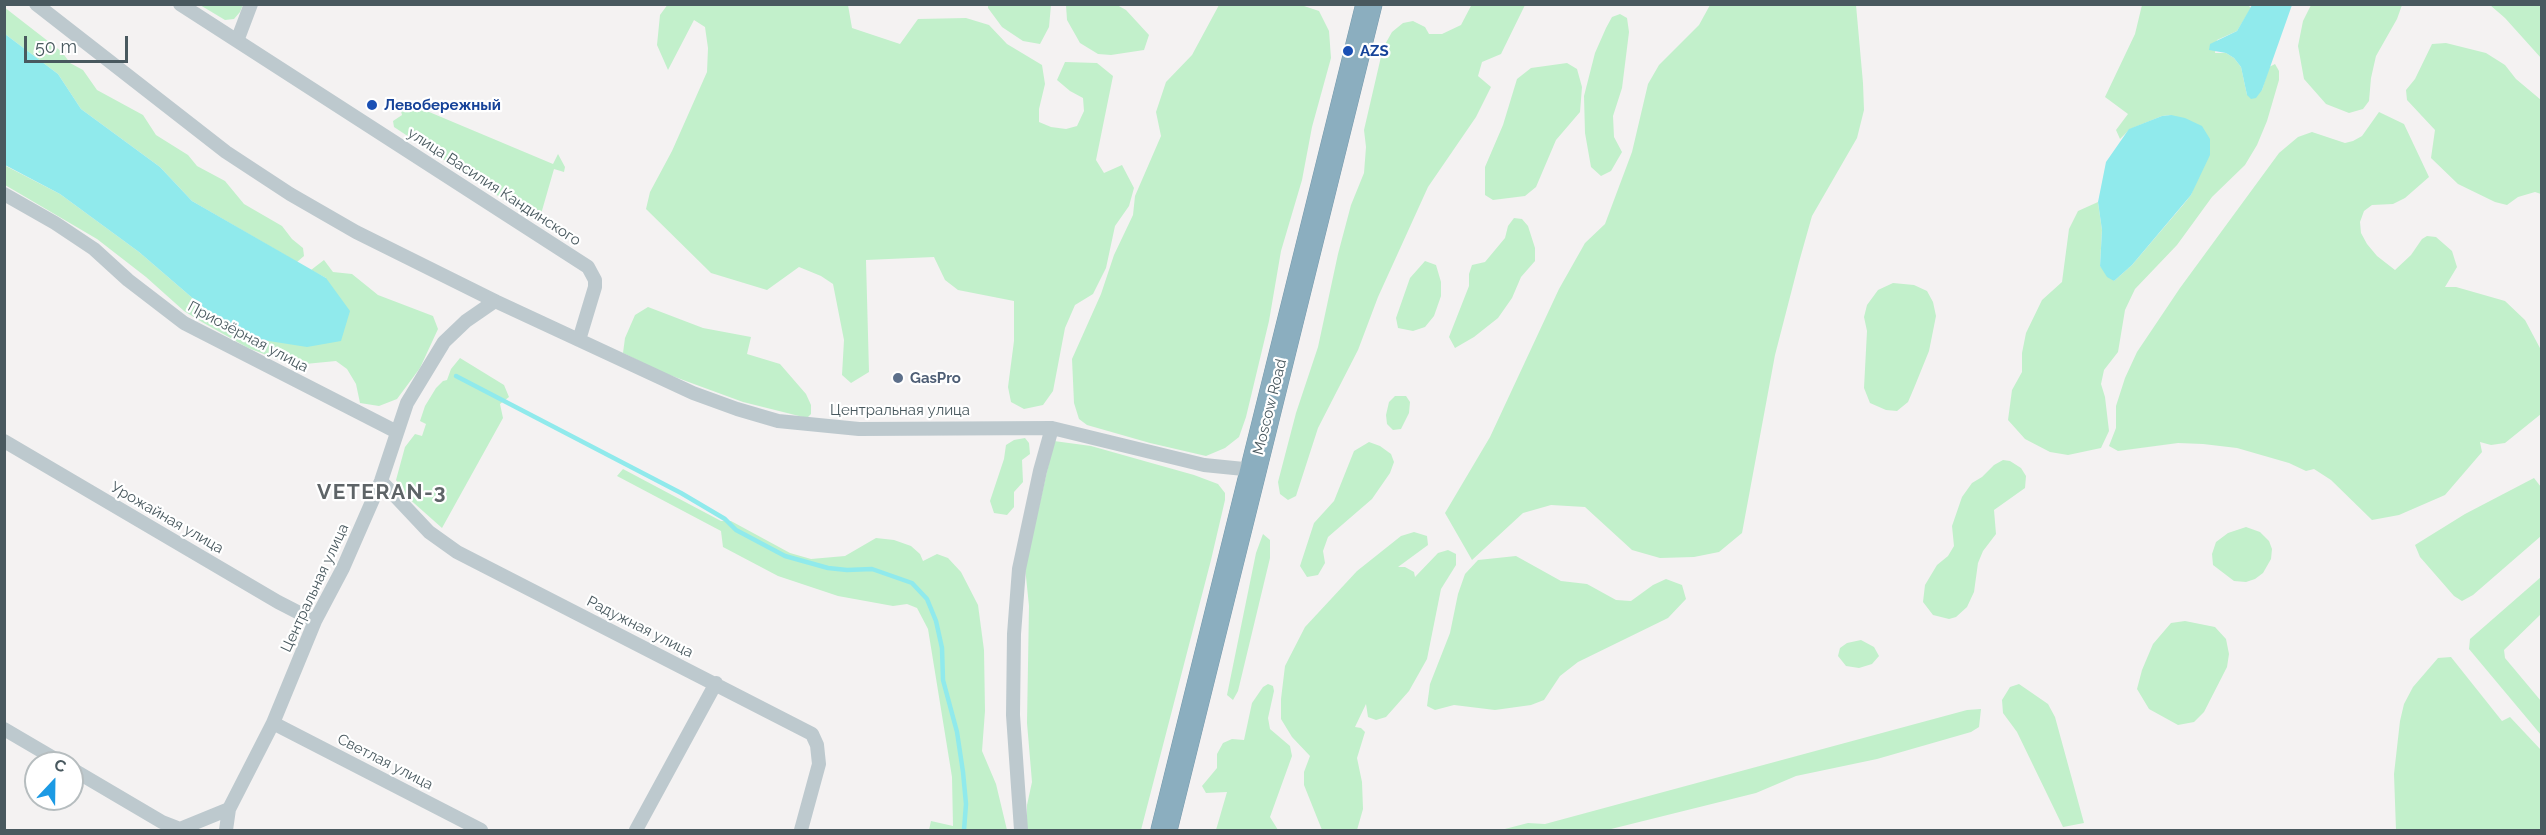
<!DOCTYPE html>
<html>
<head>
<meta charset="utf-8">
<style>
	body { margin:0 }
	#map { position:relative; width:2546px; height:835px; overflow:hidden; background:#f4f2f2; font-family:Raleway,sans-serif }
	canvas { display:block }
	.frame { position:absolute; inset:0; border:6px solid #49595f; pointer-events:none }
	.north { position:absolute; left:24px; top:751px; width:60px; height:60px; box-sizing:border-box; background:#fff; border:2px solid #b6bdbf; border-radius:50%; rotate:22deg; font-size:16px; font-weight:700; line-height:24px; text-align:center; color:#49595f }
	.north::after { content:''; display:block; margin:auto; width:21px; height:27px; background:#1c9ae4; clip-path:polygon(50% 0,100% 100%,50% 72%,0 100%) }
	.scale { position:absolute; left:24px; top:36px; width:104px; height:27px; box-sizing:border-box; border:3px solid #49595f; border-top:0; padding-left:8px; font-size:18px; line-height:21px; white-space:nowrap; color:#49595f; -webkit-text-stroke:4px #fff; paint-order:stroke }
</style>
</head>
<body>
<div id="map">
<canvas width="2546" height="835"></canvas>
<div class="frame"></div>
<div class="north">С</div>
<div class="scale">50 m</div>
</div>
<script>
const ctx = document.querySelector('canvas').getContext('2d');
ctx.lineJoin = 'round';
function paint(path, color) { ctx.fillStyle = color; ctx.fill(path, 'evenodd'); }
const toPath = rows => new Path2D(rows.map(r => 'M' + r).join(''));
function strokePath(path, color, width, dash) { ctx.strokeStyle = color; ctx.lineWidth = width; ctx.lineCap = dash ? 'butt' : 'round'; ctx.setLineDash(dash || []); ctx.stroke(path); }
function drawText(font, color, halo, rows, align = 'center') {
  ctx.font = font + ' Raleway,sans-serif'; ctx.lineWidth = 4.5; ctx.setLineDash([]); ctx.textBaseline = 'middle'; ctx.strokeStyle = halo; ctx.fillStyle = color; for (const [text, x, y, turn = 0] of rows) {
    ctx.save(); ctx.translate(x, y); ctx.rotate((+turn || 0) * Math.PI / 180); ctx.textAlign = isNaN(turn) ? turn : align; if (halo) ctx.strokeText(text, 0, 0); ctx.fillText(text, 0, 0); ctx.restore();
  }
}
const green = toPath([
	[668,4,848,5,852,28,900,44,918,19,966,18,989,25,1007,44,1042,65,1045,84,1039,109,1039,122,1051,127,1066,129,1077,126,1084,111,1083,98,1070,91,1057,80,1065,62,1097,63,1113,76,1096,160,1104,173,1122,165,1134,188,1129,206,1115,226,1106,268,1093,294,1075,305,1065,328,1053,391,1043,405,1024,409,1011,402,1008,387,1014,341,1014,301,958,290,945,280,934,257,866,260,869,372,851,383,842,375,844,340,833,284,821,276,799,267,767,290,711,273,646,209,650,192,672,151,707,72,708,48,705,27,694,20,668,70,657,45,660,15],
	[1472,4,1525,5,1501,54,1482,62,1478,76,1491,87,1476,117,1428,187,1378,297,1358,350,1318,428,1296,496,1288,500,1280,494,1278,482,1296,413,1318,347,1338,254,1351,205,1364,173,1366,147,1364,130,1383,48,1392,32,1403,23,1413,21,1425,27,1429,34,1442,34,1461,25],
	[200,5,243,5,240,12,234,19,225,20],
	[988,5,1051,5,1049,27,1040,44,1023,41,1002,27,988,8],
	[1066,5,1117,5,1126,10,1149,35,1144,50,1111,55,1098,54,1080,43,1067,20],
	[1219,5,1301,5,1319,11,1329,31,1331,58,1312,127,1302,180,1281,251,1269,321,1246,417,1239,437,1225,448,1206,456,1150,443,1087,425,1079,419,1074,403,1072,359,1101,294,1114,255,1133,215,1135,196,1161,136,1156,112,1166,82,1192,55],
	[1710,5,1856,5,1863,83,1864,110,1857,138,1812,216,1799,262,1775,355,1742,533,1719,552,1694,557,1660,558,1632,550,1585,507,1551,505,1523,513,1472,560,1445,513,1490,437,1559,289,1585,243,1605,224,1632,152,1648,84,1659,65,1699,25],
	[2142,5,2248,5,2251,8,2237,31,2217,40,2215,53,2226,53,2234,58,2241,67,2247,95,2262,90,2269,67,2275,64,2279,71,2279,80,2267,121,2257,145,2245,165,2212,197,2177,245,2135,289,2125,310,2118,352,2104,370,2101,384,2105,397,2109,431,2101,448,2068,455,2050,452,2025,439,2008,420,2012,390,2022,372,2022,353,2026,333,2042,300,2062,282,2069,229,2078,211,2098,202,2102,230,2100,266,2114,281,2132,265,2183,205,2191,195,2197,178,2171,115,2162,116,2130,129,2120,139,2116,130,2128,114,2105,97,2135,34],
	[2311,5,2402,5,2397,19,2376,56,2371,78,2369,101,2363,109,2349,113,2326,104,2304,79,2298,46,2303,21],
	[2490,5,2541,5,2541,58,2505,18],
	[4,7,62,52,70,63,83,70,97,90,143,115,156,135,188,155,197,166,225,181,244,204,282,226,292,239,303,248,304,256,297,262,192,201,160,167,81,109,58,74,5,34],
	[1620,14,1627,18,1629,32,1622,88,1613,116,1614,137,1622,152,1611,171,1601,176,1591,167,1585,133,1584,96,1595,53,1606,28,1612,17],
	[2446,43,2486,53,2505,65,2516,79,2541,100,2541,194,2535,192,2518,197,2507,205,2495,202,2458,184,2431,158,2435,130,2407,100,2406,90,2415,79,2432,44],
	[1567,63,1577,69,1582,87,1580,112,1556,140,1536,187,1525,196,1493,200,1485,195,1485,167,1503,125,1517,79,1531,68],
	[403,101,553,164,558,154,565,167,564,172,554,169,541,214,551,218,549,220,536,221,394,127,393,121,402,115,400,107],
	[2379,112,2404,124,2429,177,2405,198,2393,204,2372,205,2364,211,2360,222,2361,233,2367,244,2377,256,2395,270,2411,255,2422,239,2427,236,2436,237,2452,251,2457,267,2445,287,2456,287,2505,301,2525,320,2541,350,2541,414,2505,443,2491,445,2480,442,2482,452,2445,495,2399,515,2372,520,2331,480,2314,469,2306,471,2289,463,2237,448,2203,444,2178,443,2118,451,2109,446,2116,428,2116,406,2125,378,2137,352,2180,288,2279,153,2298,137,2312,132,2345,143,2353,141,2362,136],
	[4,165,60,194,139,252,204,308,326,278,311,270,324,260,333,272,352,274,378,295,433,316,438,329,420,368,397,399,379,406,360,403,356,384,347,369,336,361,305,364,277,359,248,348,202,322,184,311,146,277,97,239,5,185],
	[1514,218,1522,219,1528,226,1535,248,1535,261,1521,277,1512,298,1498,318,1474,337,1455,348,1449,337,1469,286,1469,274,1472,265,1485,262,1505,238,1508,226],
	[1425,261,1436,265,1441,282,1441,296,1434,316,1425,327,1413,331,1398,328,1396,318,1410,278],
	[1893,283,1914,285,1927,291,1933,302,1936,316,1929,351,1914,388,1908,402,1897,411,1886,410,1870,403,1864,388,1867,331,1864,317,1867,305,1878,290],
	[648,307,703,328,751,337,747,354,780,364,806,394,811,405,811,414,807,418,743,402,664,373,623,353,625,338,635,315],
	[460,358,504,385,509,397,500,404,503,418,442,528,406,496,396,480,405,447,415,434,422,436,426,424,420,421,425,406,436,388,443,381,447,380,451,369],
	[1395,396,1406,396,1410,402,1409,413,1401,429,1393,430,1387,424,1386,415,1389,402],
	[1025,438,1029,443,1030,454,1022,460,1023,482,1014,492,1014,507,1007,515,994,513,990,501,1004,459,1006,445,1014,440],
	[1054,441,1091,446,1194,475,1218,484,1225,493,1225,500,1211,560,1141,830,1027,830,1027,805,1032,782,1027,723,1029,606,1025,567],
	[1369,442,1380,446,1391,454,1394,462,1390,473,1372,499,1328,537,1323,551,1325,563,1318,575,1307,577,1300,566,1314,523,1334,501,1354,451],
	[2003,460,2010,461,2021,468,2026,476,2025,488,1994,510,1996,534,1983,551,1978,563,1974,592,1967,607,1956,617,1949,619,1933,615,1923,602,1925,585,1937,565,1948,556,1954,546,1952,526,1962,497,1972,483,1982,477,1994,465],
	[623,469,721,521,731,521,790,553,811,559,845,556,876,538,894,540,911,546,920,554,923,561,937,554,948,558,961,572,978,605,984,650,985,711,982,751,996,784,1007,830,929,830,931,821,953,826,952,777,928,629,917,608,907,604,893,606,838,596,778,576,723,547,721,531,617,476],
	[2534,478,2541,487,2541,536,2473,595,2462,601,2454,596,2420,557,2415,545,2465,514],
	[2246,527,2260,532,2269,541,2272,549,2271,559,2263,573,2255,579,2246,582,2234,581,2213,565,2212,554,2216,542,2228,533],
	[1414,532,1427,536,1428,545,1398,567,1405,567,1414,572,1415,577,1438,553,1448,550,1456,554,1456,565,1441,589,1427,659,1409,691,1386,717,1376,720,1368,717,1366,704,1355,727,1361,728,1365,732,1357,758,1362,782,1363,809,1357,830,1322,830,1304,785,1304,772,1310,756,1292,737,1281,719,1281,699,1285,666,1305,627,1357,571,1401,536],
	[1263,534,1270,540,1270,558,1238,691,1233,700,1227,695,1256,553],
	[1516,556,1561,581,1587,584,1616,600,1631,601,1653,585,1666,579,1682,585,1686,599,1668,618,1578,662,1560,676,1544,700,1531,705,1495,710,1454,705,1435,710,1427,706,1430,684,1450,633,1458,594,1465,574,1478,560],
	[2541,577,2541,614,2504,650,2505,658,2541,701,2541,735,2469,649,2470,639],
	[2185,621,2215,627,2226,639,2229,654,2227,667,2204,712,2194,722,2178,725,2149,709,2137,689,2142,670,2153,644,2171,623],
	[1861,640,1874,647,1879,656,1872,664,1859,668,1846,666,1838,656,1840,648,1847,643],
	[2451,657,2502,721,2510,717,2541,750,2541,830,2396,830,2394,774,2400,721,2404,704,2413,687,2438,658],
	[1268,684,1273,686,1274,691,1268,718,1270,729,1290,746,1292,756,1270,817,1278,830,1216,830,1227,792,1206,793,1202,786,1217,768,1217,754,1223,743,1232,739,1244,740,1252,703,1263,687],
	[2019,684,2048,704,2055,717,2084,823,2063,827,2017,732,2003,713,2002,700,2010,687],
	[1981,709,1979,727,1971,732,1877,759,1796,776,1756,793,1607,830,1501,830,1528,823,1545,824,1967,710]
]);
const water = toPath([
	[2252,5,2292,5,2262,90,2256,98,2251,99,2247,95,2241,67,2234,58,2226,53,2209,50,2210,44,2237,31],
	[5,34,58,74,81,109,160,167,192,201,326,278,350,311,341,341,307,347,256,339,204,308,139,252,60,194,5,165],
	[2171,115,2185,118,2202,126,2210,139,2210,155,2191,195,2132,265,2114,281,2107,277,2100,266,2102,230,2098,202,2106,162,2129,129,2162,116]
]);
const stream = toPath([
	[456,376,681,493,725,519,736,530,785,556,828,568,847,570,872,569,912,583,927,599,936,621,942,648,943,680,957,732,963,772,966,804,964,830]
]);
const street = toPath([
	[36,4,226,152,290,194,356,232,495,301,693,393,737,409,778,421,859,429,1052,428,1204,465,1254,470],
	[180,4,588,267,595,280,595,287,579,340],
	[237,41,251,4],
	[4,194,55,223,94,249,128,280,184,323,397,432],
	[4,441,278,602,315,621],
	[381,481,429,532,457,552,812,734,817,745,819,764,801,830],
	[273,723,481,830],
	[4,729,62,763],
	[72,769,162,822,180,829,229,809],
	[226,830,229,809,273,723,315,621,343,568,381,481,407,403,444,342,466,321,495,301],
	[636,830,716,683],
	[1021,830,1013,715,1014,634,1019,569,1040,471,1052,428]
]);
const highway = toPath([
	[1164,830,1369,4]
]);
const markers = [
	[1348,51,6,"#1a4fb4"],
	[372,105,6,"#1a4fb4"],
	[898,378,6,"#5c6f8a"]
];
const transitNames = [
	["AZS",1360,51],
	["Левобережный",384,105]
];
const streetNames = [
	["улица Василия Кандинского",494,187,33],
	["Приозёрная улица",248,337,28],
	["Moscow Road",1270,407,-76],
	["Центральная улица",900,410],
	["Урожайная улица",167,518,30],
	["Центральная улица",315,588,-65],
	["Радужная улица",640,627,27],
	["Светлая улица",385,762,27]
];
const serviceNames = [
	["GasPro",910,378]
];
const districtNames = [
	["VETERAN-3",382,493]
];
paint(green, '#c2f0cb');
paint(water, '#90eaec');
strokePath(stream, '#90eaec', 4.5);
strokePath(highway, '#7699ab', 27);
strokePath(street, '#bdc9ce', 14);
strokePath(highway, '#8baebf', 26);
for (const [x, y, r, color] of markers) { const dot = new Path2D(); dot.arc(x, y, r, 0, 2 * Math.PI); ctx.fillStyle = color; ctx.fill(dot); strokePath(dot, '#fff', 2); }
drawText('bold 15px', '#164399', '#fff', transitNames, 'left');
drawText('15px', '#49595f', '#fff', streetNames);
drawText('bold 15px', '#4e5e75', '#fff', serviceNames, 'left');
ctx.letterSpacing = '1.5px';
drawText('bold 21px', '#5e6467', '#fff', districtNames);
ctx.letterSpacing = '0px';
</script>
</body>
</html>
